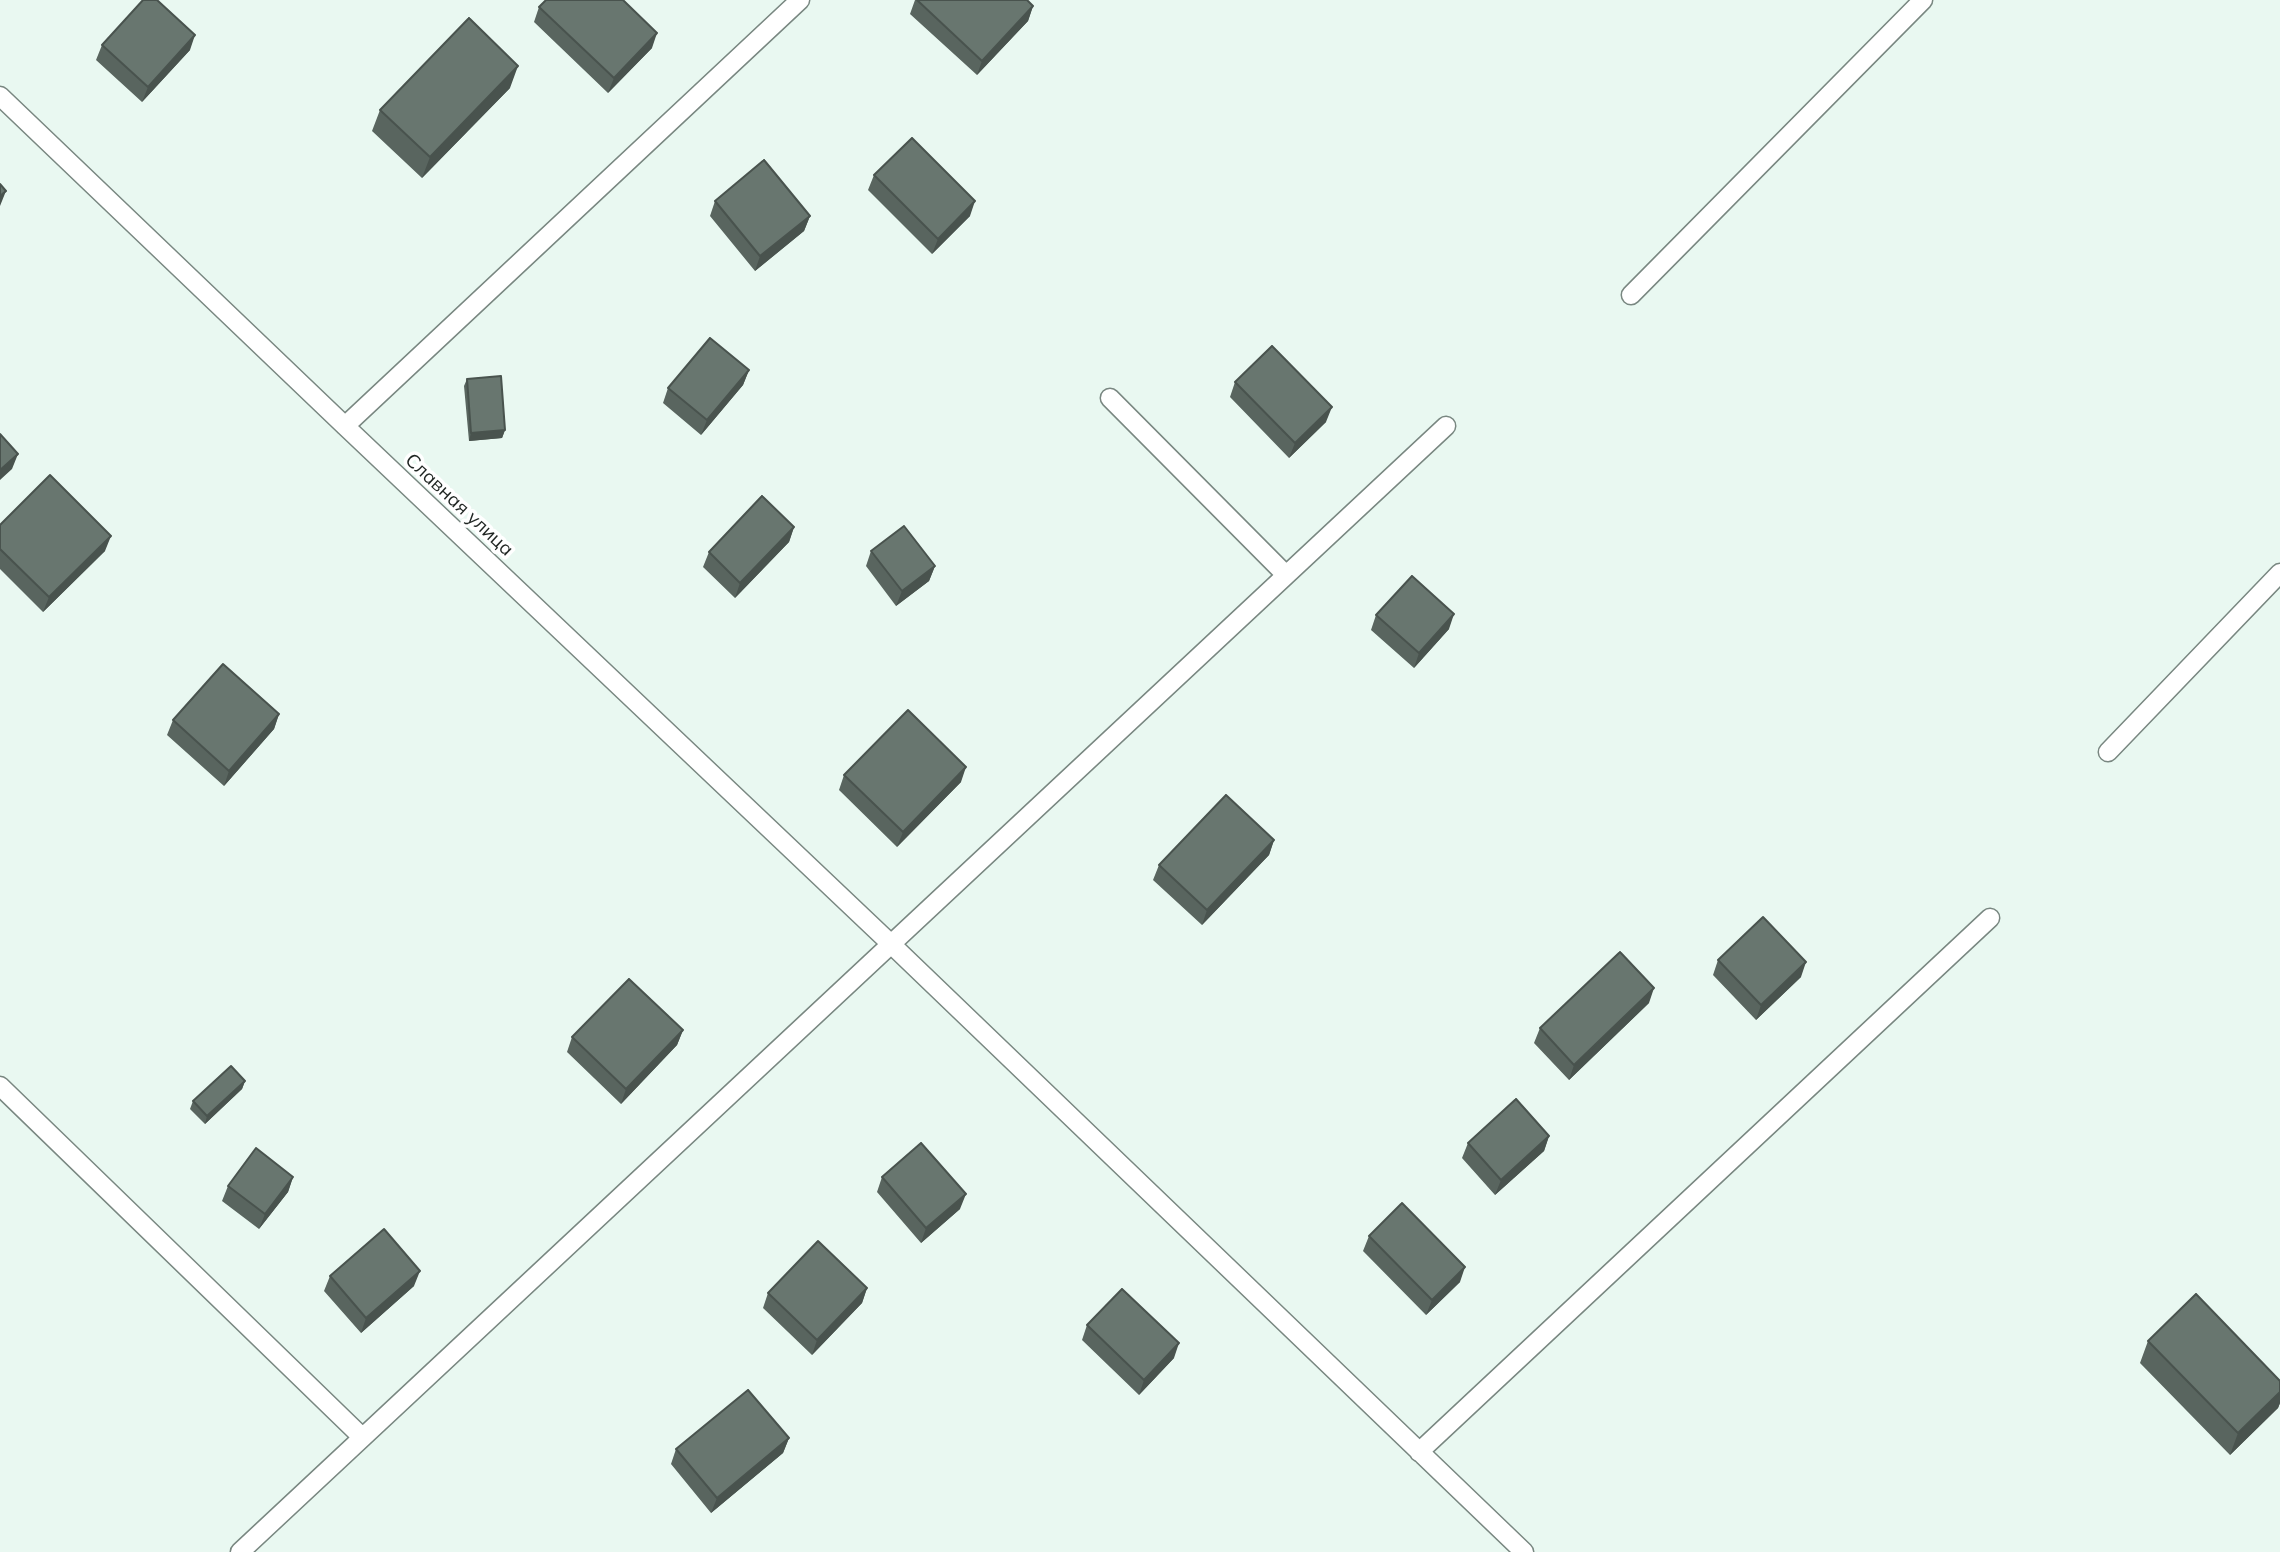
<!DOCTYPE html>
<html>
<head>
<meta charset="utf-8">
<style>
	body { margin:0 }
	canvas { display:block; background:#e9f8f1 }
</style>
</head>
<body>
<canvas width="2280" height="1552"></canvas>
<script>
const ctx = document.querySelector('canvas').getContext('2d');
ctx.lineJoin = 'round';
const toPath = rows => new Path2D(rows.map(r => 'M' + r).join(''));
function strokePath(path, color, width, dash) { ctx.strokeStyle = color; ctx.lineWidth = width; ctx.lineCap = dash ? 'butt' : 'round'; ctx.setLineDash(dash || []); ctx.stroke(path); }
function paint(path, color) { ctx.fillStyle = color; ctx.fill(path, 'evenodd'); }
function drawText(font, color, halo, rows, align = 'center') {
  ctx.font = font + ' Mulish,sans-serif'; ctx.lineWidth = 7; ctx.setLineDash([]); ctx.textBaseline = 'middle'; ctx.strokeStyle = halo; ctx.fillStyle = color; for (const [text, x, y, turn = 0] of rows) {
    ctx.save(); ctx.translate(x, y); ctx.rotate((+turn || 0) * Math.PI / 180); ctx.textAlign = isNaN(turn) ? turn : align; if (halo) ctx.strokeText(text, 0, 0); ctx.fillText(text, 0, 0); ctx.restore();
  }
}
const lane = toPath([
	[0,96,345,426,891,944,1524,1552],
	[1631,295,1923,0],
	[1110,398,1286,575],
	[345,426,800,0],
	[2108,752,2280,573],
	[0,1086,362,1437],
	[1419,1452,1990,918],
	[240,1552,1446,426]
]);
const wall = toPath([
	[915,0,1027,0,1033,6,1028,21,977,75,910,14],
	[539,7,652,48,608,93,534,22],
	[102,45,190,50,142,102,96,60],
	[510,88,422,178,372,131,380,110],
	[874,175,970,216,932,254,868,190],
	[715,201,810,216,804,231,755,271,710,216],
	[749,370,743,385,701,435,663,403,668,388],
	[467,379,505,430,502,438,469,441,464,386],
	[1235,382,1326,422,1289,458,1230,397],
	[0,525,105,551,43,612,0,569],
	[794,527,789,542,735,598,703,567,709,552],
	[871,551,935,566,929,581,896,606,866,566],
	[1376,615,1449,629,1414,668,1371,630],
	[279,714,274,729,224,786,167,735,173,720],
	[844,775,961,782,897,847,839,790],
	[1274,840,1269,855,1202,925,1153,880,1159,865],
	[1718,960,1801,977,1756,1020,1713,975],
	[1649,1003,1569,1080,1534,1043,1540,1028],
	[683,1030,677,1045,621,1104,567,1052,572,1037],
	[245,1081,242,1089,205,1124,190,1109,193,1101],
	[1549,1136,1544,1151,1495,1195,1462,1158,1468,1143],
	[293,1177,288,1192,259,1229,222,1201,228,1186],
	[882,1177,960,1209,921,1243,877,1192],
	[1369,1236,1460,1282,1426,1315,1363,1251],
	[330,1276,414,1286,361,1333,324,1291],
	[867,1288,862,1303,812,1355,763,1308,768,1293],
	[1087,1325,1174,1358,1139,1395,1082,1340],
	[2148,1341,2280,1381,2280,1403,2278,1408,2230,1455,2140,1363],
	[789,1438,783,1453,711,1513,671,1464,676,1449]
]);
const shadedWall = toPath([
	[1033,6,1028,21,977,75,982,61],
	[657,33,652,48,608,93,614,78],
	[195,35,190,50,142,102,148,87],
	[518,66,510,88,422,178,430,157],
	[6,191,0,206,0,196],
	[975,201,970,216,932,254,938,239],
	[810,216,804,231,755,271,760,256],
	[749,370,743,385,701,435,707,420],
	[1332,407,1326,422,1289,458,1295,443],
	[505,430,502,438,469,441,471,433],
	[18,454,12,469,0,480,0,470],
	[794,527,789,542,735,598,740,583],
	[111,536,105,551,43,612,49,597],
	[935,566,929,581,896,606,902,591],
	[1454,614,1449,629,1414,668,1419,653],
	[279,714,274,729,224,786,229,771],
	[966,767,961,782,897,847,903,832],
	[1274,840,1269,855,1202,925,1207,910],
	[1806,962,1801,977,1756,1020,1761,1005],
	[1654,988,1649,1003,1569,1080,1574,1065],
	[683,1030,677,1045,621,1104,626,1089],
	[245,1081,242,1089,205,1124,207,1116],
	[1549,1136,1544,1151,1495,1195,1501,1180],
	[293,1177,288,1192,259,1229,265,1214],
	[966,1194,960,1209,921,1243,926,1228],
	[1465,1267,1460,1282,1426,1315,1432,1300],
	[420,1271,414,1286,361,1333,366,1318],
	[867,1288,862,1303,812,1355,817,1340],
	[1179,1343,1174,1358,1139,1395,1144,1380],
	[2280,1392,2280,1403,2278,1408,2230,1455,2238,1433],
	[789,1438,783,1453,711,1513,717,1498]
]);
const building = toPath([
	[143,0,157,0,195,35,148,87,102,45,143,0],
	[546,0,623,0,657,33,614,78,539,7,546,0],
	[917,0,1027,0,1033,6,982,61,917,0],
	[469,18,518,66,430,157,380,110,469,18],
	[912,138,975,201,938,239,874,175,912,138],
	[764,160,810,216,760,256,715,201,764,160],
	[0,184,6,191,0,196,0,184],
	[710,338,749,370,707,420,668,388,710,338],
	[1272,346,1332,407,1295,443,1235,382,1272,346],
	[501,376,505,430,471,433,467,379,501,376],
	[0,434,18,454,0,470,0,434],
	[50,475,111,536,49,597,0,549,0,525,50,475],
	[762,496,794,527,740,583,709,552,762,496],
	[904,526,935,566,902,591,871,551,904,526],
	[1412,576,1454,614,1419,653,1376,615,1412,576],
	[223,664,279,714,229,771,173,720,223,664],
	[908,710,966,767,903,832,844,775,908,710],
	[1226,795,1274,840,1207,910,1159,865,1226,795],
	[1763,917,1806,962,1761,1005,1718,960,1763,917],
	[1620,952,1654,988,1574,1065,1540,1028,1620,952],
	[629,979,683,1030,626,1089,572,1037,629,979],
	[231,1066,245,1081,207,1116,193,1101,231,1066],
	[1516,1099,1549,1136,1501,1180,1468,1143,1516,1099],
	[921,1143,966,1194,926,1228,882,1177,921,1143],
	[256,1148,293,1177,265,1214,228,1186,256,1148],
	[1402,1203,1465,1267,1432,1300,1369,1236,1402,1203],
	[384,1229,420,1271,366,1318,330,1276,384,1229],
	[818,1241,867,1288,817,1340,768,1293,818,1241],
	[1122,1289,1179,1343,1144,1380,1087,1325,1122,1289],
	[2196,1294,2280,1381,2280,1392,2238,1433,2148,1341,2196,1294],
	[748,1390,789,1438,717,1498,676,1449,748,1390]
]);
const streetNames = [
	["Славная улица",459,505,43]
];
strokePath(lane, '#798781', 21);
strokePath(lane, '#fff', 18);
paint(wall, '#59655f');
paint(shadedWall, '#49534e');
paint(building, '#68766f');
strokePath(building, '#49534e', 2);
drawText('19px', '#1f2522', '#fff', streetNames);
</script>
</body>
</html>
